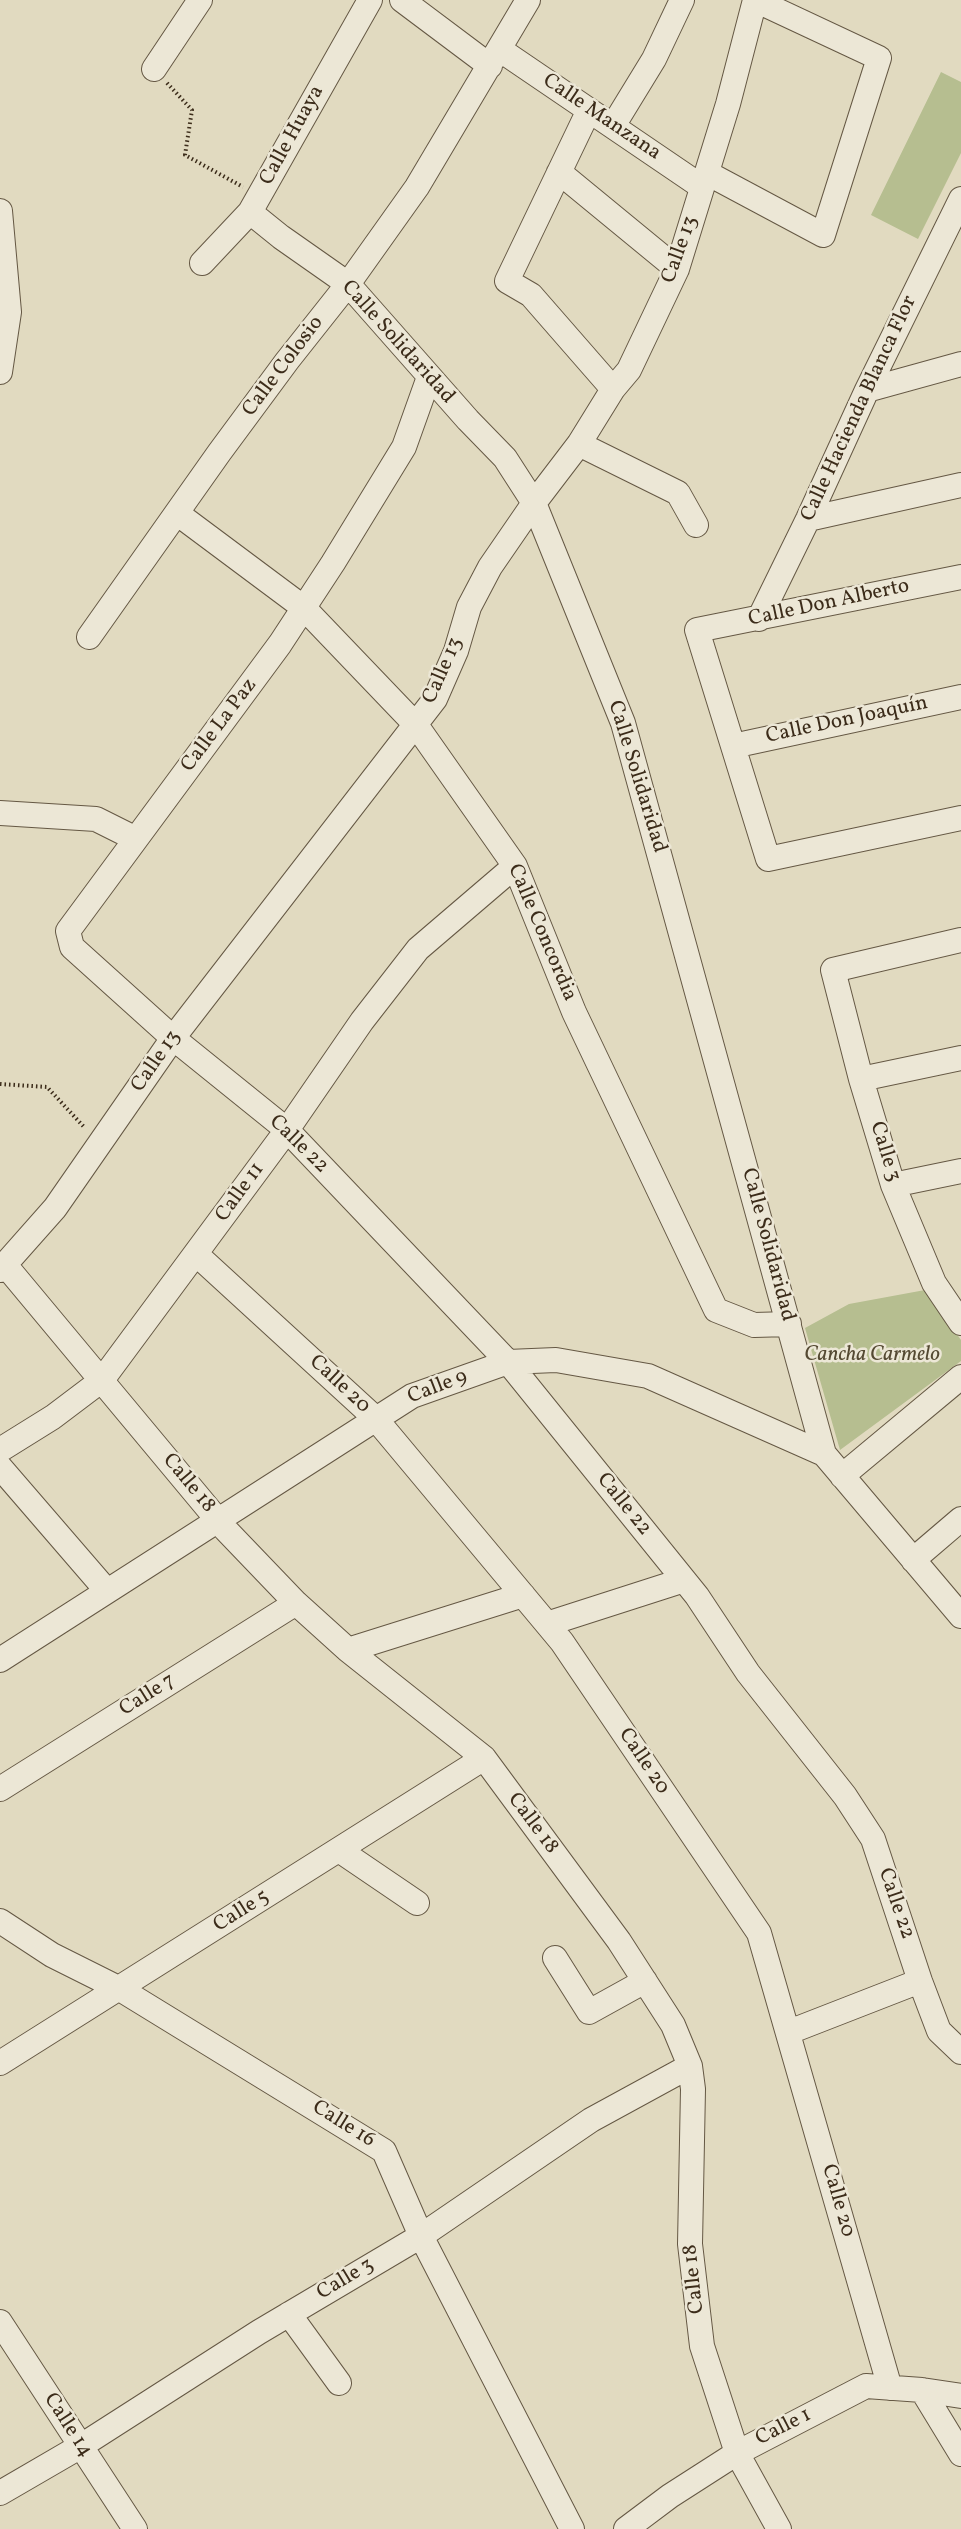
<!DOCTYPE html>
<html>
<head>
<meta charset="utf-8">
<style>
	body { margin:0 }
	canvas { display:block; background:#e1dac0 }
</style>
</head>
<body>
<canvas width="961" height="2529"></canvas>
<script>
const ctx = document.querySelector('canvas').getContext('2d');
ctx.lineJoin = 'round';
function paint(path, color) { ctx.fillStyle = color; ctx.fill(path, 'evenodd'); }
const toPath = rows => new Path2D(rows.map(r => 'M' + r).join(''));
function strokePath(path, color, width, dash) { ctx.strokeStyle = color; ctx.lineWidth = width; ctx.lineCap = dash ? 'butt' : 'round'; ctx.setLineDash(dash || []); ctx.stroke(path); }
function drawText(font, color, halo, rows, align = 'center') {
  ctx.font = font + ' Vollkorn,serif'; ctx.lineWidth = 5; ctx.setLineDash([]); ctx.textBaseline = 'middle'; ctx.strokeStyle = halo; ctx.fillStyle = color; for (const [text, x, y, turn = 0] of rows) {
    ctx.save(); ctx.translate(x, y); ctx.rotate((+turn || 0) * Math.PI / 180); ctx.textAlign = isNaN(turn) ? turn : align; if (halo) ctx.strokeText(text, 0, 0); ctx.fillText(text, 0, 0); ctx.restore();
  }
}
const green = toPath([
	[941,72,961,82,961,153,918,239,871,215],
	[925,1290,961,1340,961,1361,840,1450,805,1328,849,1304]
]);
const path = toPath([
	[167,83,192,110,185,155,243,187],
	[0,1084,47,1087,85,1128]
]);
const minor = toPath([
	[402,0,490,66],
	[499,49,702,187],
	[154,69,200,0],
	[589,110,507,281,531,295,613,389],
	[613,126,654,59,682,0],
	[559,172,677,269],
	[707,173,823,235,879,58,755,0],
	[0,211,9,312,0,372],
	[250,212,281,237,348,284,468,420,505,458,534,503,623,723,824,1454,961,1616],
	[202,263,250,212,370,0],
	[429,377,404,447,333,563,280,644,68,931,72,947,173,1038,287,1130,508,1362,697,1596,748,1673,845,1796,873,1839,920,1981,939,2031,961,2052],
	[867,390,961,364],
	[579,444,678,493,696,525],
	[178,514,304,608,416,725,515,866,574,1012,716,1310,754,1325,789,1324],
	[808,519,961,485],
	[961,577,697,630,768,859,961,818],
	[759,619,808,519,867,390,961,199],
	[89,637,219,453,287,361,348,284,417,187,528,0],
	[733,746,961,697],
	[0,813,96,819,136,839],
	[961,940,833,970,861,1079,893,1185,934,1283,961,1323],
	[861,1079,961,1058],
	[893,1185,961,1171],
	[196,1254,375,1418,547,1624,562,1642,759,1933,890,2388],
	[6,1266,226,1530,296,1603,348,1650,484,1758,619,1941,673,2025,690,2066,693,2089,690,2244,702,2346,737,2453,779,2529],
	[0,1270,55,1208,173,1038,435,699,456,651,469,607,490,567,534,503,579,444,613,389,629,370,677,269,728,104,755,0],
	[0,1450,53,1417,102,1380,287,1130,362,1021,418,949,515,866],
	[0,1467,107,1591],
	[842,1476,961,1377],
	[913,1560,961,1519],
	[547,1624,684,1580],
	[348,1650,523,1595],
	[0,1660,412,1396,508,1362,556,1360,648,1376,824,1454],
	[0,1789,296,1603],
	[339,1850,417,1903],
	[0,1921,52,1955,120,1989,384,2151,421,2236,572,2529],
	[555,1958,589,2012,645,1981],
	[789,2032,920,1981],
	[0,2063,484,1758],
	[289,2314,339,2383],
	[0,2322,135,2529],
	[922,2390,961,2454],
	[0,2493,81,2446,259,2332,421,2236,591,2120,690,2066],
	[626,2529,670,2496,737,2453,866,2386,922,2390,961,2396]
]);
const streetNames = [
	["Calle Manzana",601,118,34],
	["Calle Huaya",293,136,-61],
	["Calle 13",681,250,-70],
	["Calle Solidaridad",397,343,48],
	["Calle Colosio",284,367,-53],
	["Calle Hacienda Blanca Flor",860,409,-65],
	["Calle Don Alberto",829,604,-12],
	["Calle 13",444,671,-66],
	["Calle Don Joaquín",847,721,-12],
	["Calle La Paz",220,726,-53],
	["Calle Solidaridad",636,777,73],
	["Calle Concordia",541,933,67],
	["Calle 13",157,1062,-55],
	["Calle 22",298,1145,44],
	["Calle 3",884,1152,73],
	["Calle 11",241,1193,-54],
	["Calle Solidaridad",767,1245,75],
	["Calle 20",339,1385,43],
	["Calle 9",438,1388,-21],
	["Calle 18",188,1484,50],
	["Calle 22",623,1505,51],
	["Calle 7",148,1696,-32],
	["Calle 20",643,1762,56],
	["Calle 18",532,1824,53],
	["Calle 22",895,1904,71],
	["Calle 5",242,1912,-32],
	["Calle 16",343,2125,32],
	["Calle 20",837,2201,74],
	["Calle 18",695,2279,-96],
	["Calle 3",346,2280,-31],
	["Calle 14",67,2426,57],
	["Calle 1",784,2428,-27]
];
const parkNames = [
	["Cancha Carmelo",872,1356]
];
paint(green, '#b6be90');
strokePath(minor, '#655844', 26);
strokePath(path, '#3c2c1a', 4, [1.5, 3]);
strokePath(minor, '#ece7d6', 24);
drawText('21px', '#3c2c1a', '#ece7d6', streetNames);
drawText('italic 21px', '#544932', '#ece7d6', parkNames);
</script>
</body>
</html>
